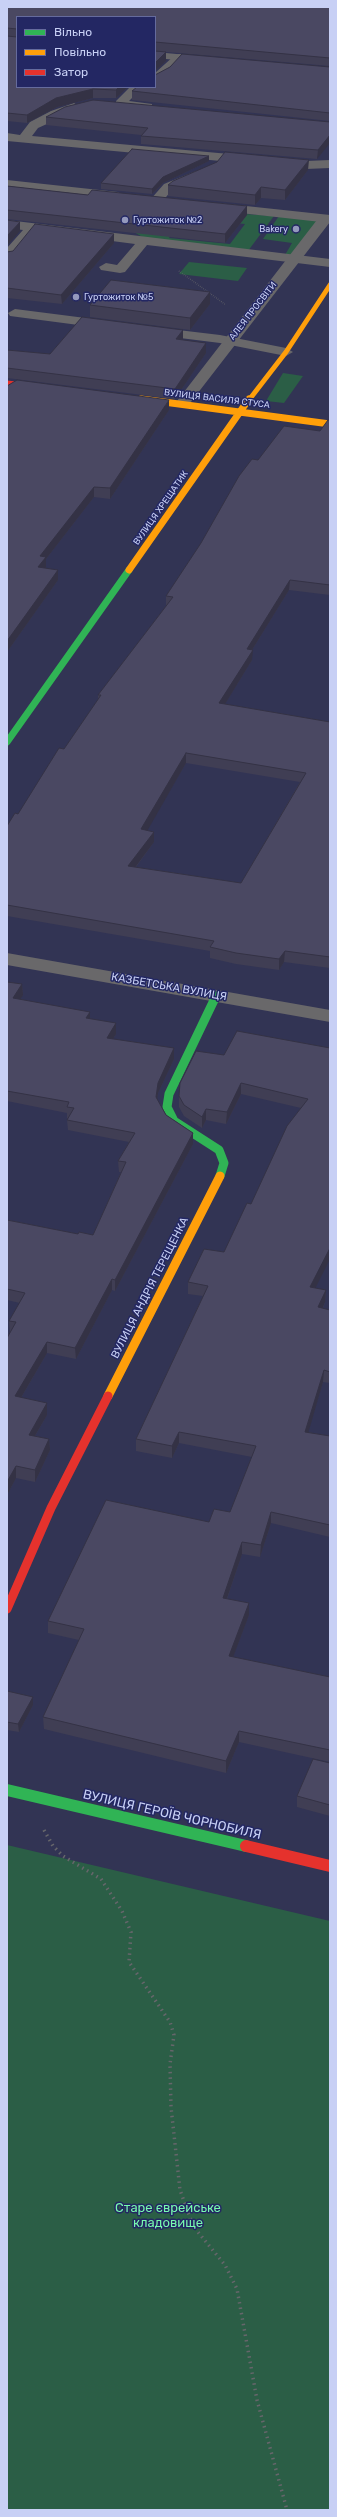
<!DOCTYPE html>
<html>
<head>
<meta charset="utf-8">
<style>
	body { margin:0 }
	#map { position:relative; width:337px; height:2517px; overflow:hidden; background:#323454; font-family:Rubik,sans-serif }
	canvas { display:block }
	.frame { position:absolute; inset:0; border:8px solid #c8d0f5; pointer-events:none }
	.legend { position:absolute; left:16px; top:16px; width:140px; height:72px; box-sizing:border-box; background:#232763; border:1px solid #656b9d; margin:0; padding:5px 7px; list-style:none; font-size:12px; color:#c8d0f5 }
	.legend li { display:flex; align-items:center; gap:8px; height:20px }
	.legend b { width:20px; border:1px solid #656b9d }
</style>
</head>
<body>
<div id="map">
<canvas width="337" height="2517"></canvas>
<div class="frame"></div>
<ul class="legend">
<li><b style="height:5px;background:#30b455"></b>Вільно</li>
<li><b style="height:5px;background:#ff9f0a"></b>Повільно</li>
<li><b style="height:5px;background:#e5322d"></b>Затор</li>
</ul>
</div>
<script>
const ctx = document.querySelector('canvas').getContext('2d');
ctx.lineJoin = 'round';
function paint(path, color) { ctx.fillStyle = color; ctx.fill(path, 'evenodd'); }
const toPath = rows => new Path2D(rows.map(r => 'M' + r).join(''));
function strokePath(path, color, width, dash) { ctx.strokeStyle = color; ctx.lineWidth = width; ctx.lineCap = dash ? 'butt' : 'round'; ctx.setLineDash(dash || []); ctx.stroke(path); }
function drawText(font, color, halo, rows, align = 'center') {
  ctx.font = font + ' Rubik,sans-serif'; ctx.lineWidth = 3; ctx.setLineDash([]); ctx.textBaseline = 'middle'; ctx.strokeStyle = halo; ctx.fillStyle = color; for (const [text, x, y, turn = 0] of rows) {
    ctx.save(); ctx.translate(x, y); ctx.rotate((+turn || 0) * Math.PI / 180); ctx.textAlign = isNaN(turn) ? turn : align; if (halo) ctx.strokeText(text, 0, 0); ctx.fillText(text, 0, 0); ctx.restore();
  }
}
const green = toPath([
	[200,211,274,216,248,251,144,238,129,229,173,231,169,238,230,244,245,224,202,220],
	[279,216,319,220,291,256,285,255,292,243,263,239],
	[189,262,247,268,238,281,179,274],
	[283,373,303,376,284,403,266,401],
	[7,1845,330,1921,330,2510,7,2510]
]);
const pathFar1 = toPath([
	[179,271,226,305]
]);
const path = toPath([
	[44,1830,53,1846,63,1856,101,1879,122,1911,131,1932,129,1962,170,2022,174,2035,170,2064,171,2107,180,2190,193,2226,225,2265,237,2289,257,2400,287,2510]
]);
const lane = toPath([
	[179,54,183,55,183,59,169,74,155,82,155,73,175,55,179,54],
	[130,87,143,87,129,101,152,104,152,110,116,107,116,101,130,87],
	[74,103,80,107,78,110,38,128,32,136,306,161,330,160,330,168,306,169,7,141,7,133,20,135,30,122,51,111,74,103],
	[196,171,200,172,202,175,200,178,172,190,161,203,156,204,150,200,164,184,196,171],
	[7,180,118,192,124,196,118,200,7,188,7,180],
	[218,203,330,215,330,223,213,210,212,207,213,204,218,203],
	[7,220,330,259,330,267,147,245,125,272,120,273,101,270,99,267,106,263,117,265,135,244,35,231,12,259,7,260,7,248,23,230,7,228,7,220],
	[15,309,109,321,116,325,109,329,10,316,8,313,15,309],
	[153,327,220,335,286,348,293,352,286,356,220,343,148,334,146,331,153,327]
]);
const street = toPath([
	[155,52,209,57,215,60,209,63,155,58,155,52],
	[325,215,330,216,330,222,187,407,177,407,175,404,177,401,320,216,325,215],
	[7,953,330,1010,330,1022,7,965,7,953]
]);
const fastFar2 = toPath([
	[7,742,129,570]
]);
const fastFar1 = toPath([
	[216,996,169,1094,167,1107,174,1121,219,1150,224,1163,220,1176]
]);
const fast = toPath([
	[7,1790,246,1846]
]);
const slowFar2 = toPath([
	[139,399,148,400],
	[249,400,286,352,330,285]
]);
const slowFar1 = toPath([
	[141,399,330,424],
	[129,570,249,399]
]);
const slow = toPath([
	[108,1396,220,1176]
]);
const jamFar2 = toPath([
	[7,383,42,387]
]);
const jamFar1 = toPath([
	[7,1609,51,1508,108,1396]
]);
const jam = toPath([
	[246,1846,330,1866]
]);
const wall = toPath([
	[7,7,330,7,330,66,155,51,166,61,155,71,155,17,17,17,17,87,128,87,116,98,93,98,57,107,27,123,7,121],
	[330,67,330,121,132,100,132,91],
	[46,117,330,122,317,159,141,144,141,135,46,125],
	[209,156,209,161,163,183,152,194,101,189,101,183],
	[308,170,285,200,261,198,255,205,168,196,168,185],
	[7,186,88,195,247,206,247,215,225,243,7,219],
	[114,234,114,243,62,304,7,298,7,252],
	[210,304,190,330,90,317,90,305],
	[183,330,182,340,206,343,206,353,175,399,7,378,7,350,50,354],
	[7,386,169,410,110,499,94,497,46,559,46,567,45,568,58,580,7,652],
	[330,420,330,595,289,590,252,650,252,660,225,704,330,722,330,968,284,962,279,970,236,964,210,958,210,951,7,916,7,826,18,814,64,749,98,700,98,695,166,606,166,596,258,460,320,431],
	[186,763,300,782,241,883,136,867,154,842,154,832,147,830],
	[7,982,22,984,23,995,20,999,90,1019,116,1034,113,1039,174,1048,174,1059,158,1093,157,1099,166,1115,193,1133,193,1144,115,1291,112,1290,76,1359,47,1353,21,1398,47,1415,35,1436,49,1439,50,1450,35,1482,16,1478,7,1495,7,1338,10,1332,9,1321,20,1303,7,1300,7,1220,78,1234,93,1235,121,1172,119,1172,118,1161,129,1142,68,1130,67,1120,68,1118,67,1118,67,1113,7,1101],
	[330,1048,315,1288,326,1290,325,1302,323,1308,330,1310,330,1383,323,1382,308,1432,330,1436,330,1537,271,1523,260,1557,242,1554,227,1599,249,1615,233,1657,330,1677,330,1762,239,1742,226,1773,44,1729,43,1717,79,1640,48,1633,48,1621,209,1522,230,1512,252,1457,179,1443,172,1458,136,1451,136,1439,203,1296,188,1294,188,1282,224,1252,251,1204,301,1108,241,1094,226,1124,206,1120,202,1128,184,1116,179,1107,179,1096,224,1055],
	[7,1691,33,1705,19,1732,7,1730],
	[330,1763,330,1816,297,1807,297,1796]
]);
const shadedWall = toPath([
	[166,52,166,61,155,71,155,63],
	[119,87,128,87,116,98,116,90],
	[93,89,93,98,57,107,27,123,27,115,56,98],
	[330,135,330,143,317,159,318,150],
	[209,156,209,161,163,183,152,194,152,189,163,177],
	[309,160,308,170,285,200,285,190],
	[261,187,261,198,255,205,255,195],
	[247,206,247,215,225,243,225,234],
	[20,222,20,231,7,246,7,236],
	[114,234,114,243,62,304,61,295],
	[210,292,210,304,190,330,190,318],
	[183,330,183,340,176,349,176,339],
	[206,343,206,353,175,399,175,389],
	[169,400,169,410,110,499,110,488],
	[94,487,94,497,46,559,46,567,38,578,38,567,40,556],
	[58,570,58,580,7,652,7,641],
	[290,580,289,590,247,658,253,650,252,660,219,714,219,703,247,649],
	[186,753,186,763,142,840,141,829],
	[154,832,154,842,128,877,128,866],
	[285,951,284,962,279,970,279,959],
	[22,984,23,995,14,1009,13,998],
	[90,1012,90,1023,86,1018],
	[116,1023,116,1034,107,1049,107,1038],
	[174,1048,174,1059,158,1093,156,1108,156,1097,158,1083],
	[241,1083,241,1094,226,1124,227,1112],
	[206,1109,206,1120,202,1128,202,1117],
	[193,1133,193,1144,115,1291,115,1280],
	[330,1248,330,1259,310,1299,310,1287],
	[112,1279,112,1290,76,1359,75,1348],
	[326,1290,325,1302,318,1319,318,1307],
	[47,1342,47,1353,15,1408,15,1396],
	[324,1370,323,1382,305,1444,305,1432],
	[47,1403,47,1415,29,1446,29,1435],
	[179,1432,179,1443,172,1458,172,1446],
	[49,1439,50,1450,35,1482,35,1470],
	[16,1466,16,1478,7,1495,7,1482],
	[271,1512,271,1523,260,1557,261,1545],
	[242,1542,242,1554,223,1610,223,1598],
	[249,1603,249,1615,229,1668,229,1656],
	[33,1697,33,1705,19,1732,18,1724],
	[239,1731,239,1742,226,1773,226,1761]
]);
const building = toPath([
	[7,7,330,7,330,58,155,42,155,43,155,17,17,17,17,29,7,28,7,7],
	[7,36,17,37,17,87,119,87,116,90,93,89,56,98,27,115,7,113,7,36],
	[155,51,166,52,155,63,155,51],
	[182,54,330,67,330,113,132,91,137,87,155,87,155,75,170,67,182,54],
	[93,100,330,122,330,135,318,150,141,136,148,128,46,117,65,107,93,100],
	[132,149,209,156,163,177,152,189,101,183,132,149],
	[225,152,309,160,285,190,261,187,255,195,168,185,173,181,217,162,225,152],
	[7,186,88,195,92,190,247,206,225,234,7,210,7,186],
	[7,220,20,222,7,236,7,220],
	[35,224,114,234,61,295,7,288,7,252,13,251,35,224],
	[111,280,210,292,190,318,90,305,111,280],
	[82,317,183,330,176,339,206,343,175,389,7,368,7,350,50,354,82,317],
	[17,380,169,400,110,488,94,487,40,556,46,557,38,567,58,570,7,641,7,386,17,380],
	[328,420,330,420,330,585,290,580,247,649,253,650,219,703,330,722,330,957,285,951,279,959,236,953,210,947,214,941,7,905,7,826,15,813,18,814,59,748,64,749,101,695,98,695,173,597,166,596,201,543,239,476,252,459,258,460,284,426,320,431,328,420],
	[186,753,306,773,241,883,128,866,154,832,141,829,186,753],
	[7,982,22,984,13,998,90,1012,86,1018,116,1023,107,1038,174,1048,158,1083,156,1097,166,1115,193,1133,115,1280,112,1279,75,1348,47,1342,15,1396,47,1403,29,1435,49,1439,35,1470,16,1466,7,1482,7,1338,16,1322,9,1321,25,1293,7,1289,7,1220,78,1234,79,1232,93,1235,126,1162,118,1161,135,1133,67,1120,74,1108,67,1107,69,1102,7,1091,7,982],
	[237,1031,330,1048,330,1248,310,1287,326,1290,318,1307,330,1310,330,1372,324,1370,305,1432,330,1436,330,1525,271,1512,261,1545,242,1542,223,1598,249,1603,229,1656,330,1677,330,1750,239,1731,226,1761,43,1717,84,1629,48,1621,106,1500,209,1522,214,1509,230,1512,256,1446,179,1432,172,1446,136,1439,208,1286,188,1282,204,1249,224,1252,247,1203,251,1204,287,1126,308,1099,241,1083,227,1112,206,1109,202,1117,184,1105,179,1096,180,1083,196,1051,224,1055,237,1031],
	[7,1691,33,1697,18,1724,7,1722,7,1691],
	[313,1759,330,1763,330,1805,297,1796,313,1759]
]);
const markers = [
	[125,220,4,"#9499bd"],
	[296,229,4,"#9499bd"],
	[76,297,4,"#9499bd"]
];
const farPoinames = [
	["Гуртожиток №2",133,220],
	["Bakery",288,229,"right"],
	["Гуртожиток №5",84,297]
];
const farStreetnames = [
	["АЛЕЯ ПРОСВІТИ",253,311,-52],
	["ВУЛИЦЯ ВАСИЛЯ СТУСА",217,399,7],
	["ВУЛИЦЯ ХРЕЩАТИК",161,508,-55]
];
const streetNames = [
	["КАЗБЕТСЬКА ВУЛИЦЯ",169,987,10],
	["ВУЛИЦЯ АНДРІЯ ТЕРЕЩЕНКА",150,1288,-63]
];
const nearStreetnames = [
	["ВУЛИЦЯ ГЕРОЇВ ЧОРНОБИЛЯ",172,1815,13]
];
const nearParknames = [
	["Старе єврейське",168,2208],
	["кладовище",168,2223]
];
paint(green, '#2b5e46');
strokePath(pathFar1, '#66666b', 1.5, [0.5, 1.5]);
strokePath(path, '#66666b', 3.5, [1.5, 4]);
paint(lane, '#69686a');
paint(street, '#69686a');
strokePath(fastFar2, '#30b455', 7);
strokePath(fastFar1, '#30b455', 9);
strokePath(fast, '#30b455', 12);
strokePath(slowFar2, '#ff9f0a', 5);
strokePath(slowFar1, '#ff9f0a', 7);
strokePath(slow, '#ff9f0a', 9);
strokePath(jamFar2, '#e5322d', 5);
strokePath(jamFar1, '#e5322d', 9);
strokePath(jam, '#e5322d', 12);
paint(wall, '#403e54');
paint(shadedWall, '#343245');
paint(building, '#4a4862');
strokePath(building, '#343245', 1);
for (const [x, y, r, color] of markers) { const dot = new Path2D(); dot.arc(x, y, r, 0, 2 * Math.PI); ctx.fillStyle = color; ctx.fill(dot); strokePath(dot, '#232763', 1.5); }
drawText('9px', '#c8d0f5', '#232763', farPoinames, 'left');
drawText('9px', '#c8d0f5', '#232763', farStreetnames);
drawText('11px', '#c8d0f5', '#232763', streetNames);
drawText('13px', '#c8d0f5', '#232763', nearStreetnames);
drawText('13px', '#78faaf', '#232763', nearParknames);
</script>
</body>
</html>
